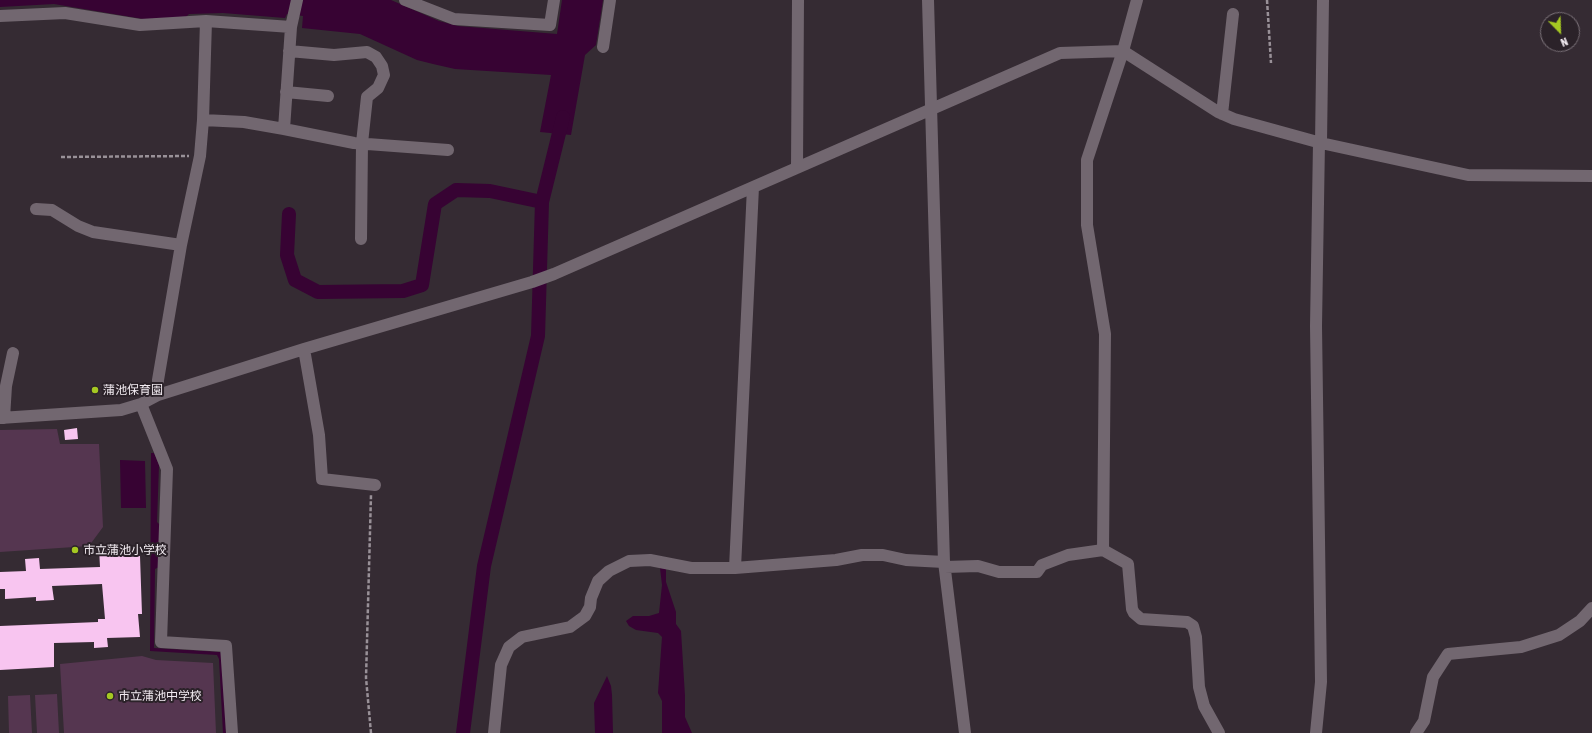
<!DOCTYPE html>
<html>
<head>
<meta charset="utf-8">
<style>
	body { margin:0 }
	#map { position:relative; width:1592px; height:733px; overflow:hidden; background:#352b33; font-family:"Asap Condensed",sans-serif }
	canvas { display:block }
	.north { position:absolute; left:1540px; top:12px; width:40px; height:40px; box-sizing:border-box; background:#2b2229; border:1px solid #7b7279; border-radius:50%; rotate:157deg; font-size:11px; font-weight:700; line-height:16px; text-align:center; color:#f2ebf1 }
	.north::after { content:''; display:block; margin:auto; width:14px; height:18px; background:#a5c822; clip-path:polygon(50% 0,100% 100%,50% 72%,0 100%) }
</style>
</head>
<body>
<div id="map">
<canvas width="1592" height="733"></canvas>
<div class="north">N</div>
</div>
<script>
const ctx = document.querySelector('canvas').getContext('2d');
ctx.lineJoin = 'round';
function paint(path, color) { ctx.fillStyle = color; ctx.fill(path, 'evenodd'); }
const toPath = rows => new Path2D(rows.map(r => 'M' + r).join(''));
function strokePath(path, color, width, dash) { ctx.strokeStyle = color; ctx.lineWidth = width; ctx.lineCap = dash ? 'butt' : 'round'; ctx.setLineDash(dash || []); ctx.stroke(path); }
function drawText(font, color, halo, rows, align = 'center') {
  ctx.font = font + ' "Asap Condensed","Noto Sans JP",sans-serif'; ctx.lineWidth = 4; ctx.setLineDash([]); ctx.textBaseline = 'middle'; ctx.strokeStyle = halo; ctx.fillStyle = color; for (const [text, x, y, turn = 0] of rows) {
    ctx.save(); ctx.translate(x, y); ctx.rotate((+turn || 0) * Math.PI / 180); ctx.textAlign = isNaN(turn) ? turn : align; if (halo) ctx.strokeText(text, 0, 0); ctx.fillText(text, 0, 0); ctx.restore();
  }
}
const green = toPath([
	[57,429,60,444,99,444,103,527,89,546,0,552,0,430],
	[142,656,156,660,213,663,216,733,64,733,60,664],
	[57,694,59,733,37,733,35,695],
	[30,695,32,733,9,733,8,696]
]);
const water = toPath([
	[0,0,391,0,439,21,458,26,557,34,562,0,603,0,596,45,585,55,571,135,540,132,551,75,455,69,433,64,417,60,360,34,302,28,303,16,287,14,285,18,223,13,189,14,186,17,178,19,143,19,54,4,0,7],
	[151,453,154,453,159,465,157,522,161,526,161,566,155,569,154,648,220,652,223,655,226,733,223,733,219,659,217,655,150,651],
	[120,460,145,461,146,508,121,508],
	[660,568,666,569,666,582,676,612,676,624,681,631,685,696,685,717,692,733,662,733,662,701,658,693,662,637,658,633,636,630,629,626,626,621,633,616,649,616,659,613,662,585],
	[607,676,611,686,612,695,613,733,595,733,594,703]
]);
const canal = toPath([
	[289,214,287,255,295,280,318,292,403,291,422,285,435,204,456,190,490,191,542,202],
	[463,733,484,566,538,336,542,202,563,117]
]);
const building = toPath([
	[77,428,78,439,65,440,64,430],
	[129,546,130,557,140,556,142,614,138,614,140,637,107,638,108,647,94,648,94,642,54,643,54,667,0,670,0,626,98,622,98,619,105,619,102,584,52,586,54,600,36,601,36,597,5,599,5,589,0,589,0,572,26,571,25,559,39,558,40,569,100,567,99,548]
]);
const path = toPath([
	[1267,0,1271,63],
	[61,157,189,156],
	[371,733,366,678,371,495]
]);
const minor = toPath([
	[405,0,454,19,550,25,554,0],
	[1137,0,1123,51,1087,160,1087,225,1105,334,1103,550,1128,564,1132,609,1134,613,1141,619,1187,622,1193,626,1196,637,1199,687,1204,706,1219,733],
	[0,16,65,13,140,25,206,21,291,27,284,129,244,122,203,120,200,156,181,245,158,380,158,395],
	[291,27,297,0],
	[603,47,610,0],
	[289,51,334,55,367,52,376,57,382,66,384,75,378,88,367,97,362,143,361,239],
	[286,92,328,96],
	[1222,114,1233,14],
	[203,120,206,21],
	[284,129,354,143,448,150],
	[1321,143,1323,0],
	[797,168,798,0],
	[36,209,52,210,78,226,93,232,181,245],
	[304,349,319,435,322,479,375,485],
	[141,404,167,469,161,642,226,646,232,733],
	[0,418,121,410,141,404,158,395,304,349,532,282,554,274,1060,53,1123,51,1218,112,1234,119,1321,143,1468,175,1592,176],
	[4,418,6,386,13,353],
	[944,562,965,733],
	[945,567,978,566,999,572,1037,572,1042,565,1068,555,1103,550],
	[735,568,753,187],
	[494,733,501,665,509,647,522,637,570,627,585,616,590,607,591,598,598,581,609,571,629,561,650,560,691,568,735,568,836,560,862,555,883,555,906,560,944,562,928,0],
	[1316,733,1321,682,1316,326,1319,142],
	[1416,733,1424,721,1433,677,1448,654,1521,647,1559,635,1580,621,1592,608]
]);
const markers = [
	[95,390,4,"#a5c822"],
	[75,550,4,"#a5c822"],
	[110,696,4,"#a5c822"]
];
const poiNames = [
	["蒲池保育園",103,390],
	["市立蒲池小学校",83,550],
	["市立蒲池中学校",118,696]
];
paint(green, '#553650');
paint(water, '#370333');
strokePath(canal, '#370333', 14);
paint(building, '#f8c5f0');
strokePath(path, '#999198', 2.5, [4, 2]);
strokePath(minor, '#726770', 12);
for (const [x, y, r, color] of markers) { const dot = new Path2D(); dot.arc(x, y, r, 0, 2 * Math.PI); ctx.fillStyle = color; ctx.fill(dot); strokePath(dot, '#2b2229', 1.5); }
drawText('12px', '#f2ebf1', '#2b2229', poiNames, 'left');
</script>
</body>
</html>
